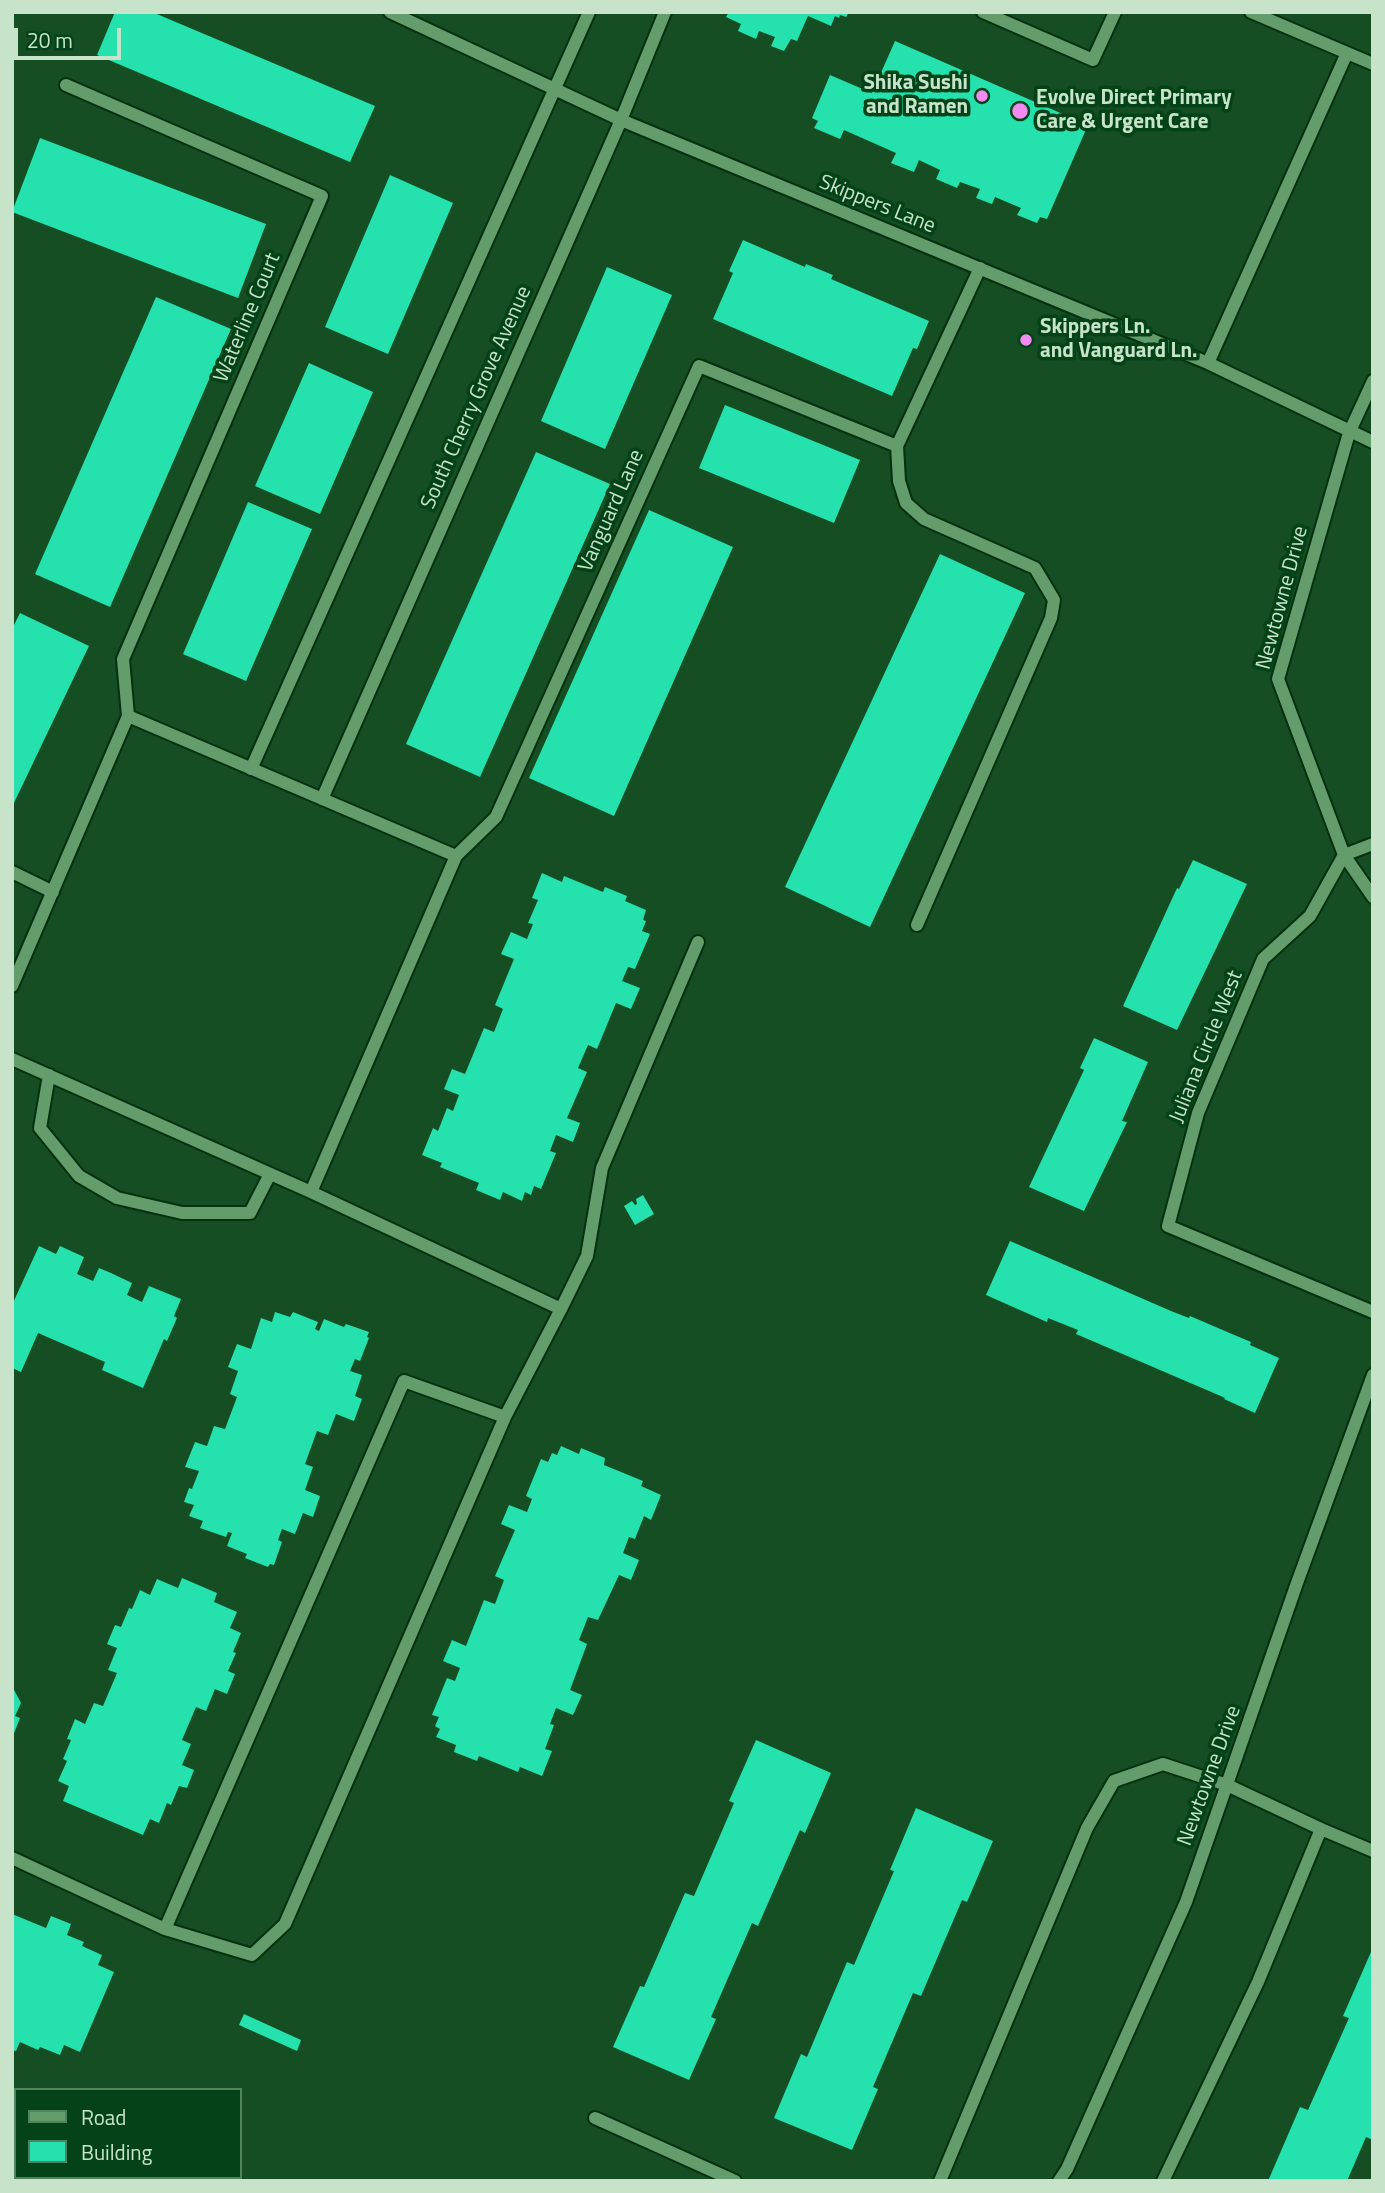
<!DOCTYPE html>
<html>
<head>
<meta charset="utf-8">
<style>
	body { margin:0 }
	#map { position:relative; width:1385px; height:2193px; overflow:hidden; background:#144e22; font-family:"Titillium Web",sans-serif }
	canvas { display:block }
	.frame { position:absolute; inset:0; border:14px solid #c7e4ca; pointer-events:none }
	.legend { position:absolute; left:14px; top:2088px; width:228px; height:91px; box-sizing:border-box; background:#044317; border:2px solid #52835f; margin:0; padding:9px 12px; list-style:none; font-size:21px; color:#c7e4ca }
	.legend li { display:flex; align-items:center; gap:14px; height:35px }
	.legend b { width:35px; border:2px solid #52835f }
	.scale { position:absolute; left:14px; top:28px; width:107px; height:32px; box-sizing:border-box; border:4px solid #c7e4ca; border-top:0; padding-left:9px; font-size:21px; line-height:24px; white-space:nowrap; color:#c7e4ca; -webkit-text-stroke:5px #044317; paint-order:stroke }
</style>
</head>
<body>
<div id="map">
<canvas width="1385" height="2193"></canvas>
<div class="frame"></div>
<ul class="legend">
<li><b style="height:9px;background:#649d6c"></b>Road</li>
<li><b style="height:19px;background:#24e1ad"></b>Building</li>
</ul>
<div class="scale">20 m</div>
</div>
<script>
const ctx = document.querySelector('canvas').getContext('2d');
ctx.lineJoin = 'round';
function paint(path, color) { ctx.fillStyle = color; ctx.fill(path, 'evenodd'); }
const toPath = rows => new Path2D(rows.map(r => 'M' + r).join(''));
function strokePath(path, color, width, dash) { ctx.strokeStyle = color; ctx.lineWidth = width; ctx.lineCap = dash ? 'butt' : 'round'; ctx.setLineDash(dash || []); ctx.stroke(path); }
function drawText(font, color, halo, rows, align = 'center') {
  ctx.font = font + ' "Titillium Web",sans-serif'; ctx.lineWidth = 7; ctx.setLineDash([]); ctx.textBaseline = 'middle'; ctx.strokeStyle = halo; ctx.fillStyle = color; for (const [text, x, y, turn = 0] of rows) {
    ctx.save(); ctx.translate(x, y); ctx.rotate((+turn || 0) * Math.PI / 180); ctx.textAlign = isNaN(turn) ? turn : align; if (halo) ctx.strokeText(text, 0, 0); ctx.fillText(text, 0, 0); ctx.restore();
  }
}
const building = toPath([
	[115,12,152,12,375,106,350,162,97,55],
	[729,12,849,12,846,17,840,15,839,18,835,16,831,26,808,16,797,41,791,39,784,51,771,46,775,37,759,31,756,39,738,31,741,24,726,17],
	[895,41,1088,125,1047,219,1040,217,1037,223,1017,215,1021,208,995,197,992,204,976,198,980,189,960,182,957,188,936,179,940,170,919,160,914,172,891,163,896,153,844,130,840,139,814,128,818,121,812,118,830,75,872,93],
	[40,138,266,224,238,298,12,212],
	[390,175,453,203,388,354,325,327],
	[743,240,805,267,806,264,833,275,831,279,929,321,917,349,913,348,892,396,713,319,733,273,729,271],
	[607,267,672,295,605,449,541,421],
	[156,297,231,329,110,607,35,574],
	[309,363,373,392,320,514,255,486],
	[725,405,860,460,834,523,699,468],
	[536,452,610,484,480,777,406,744],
	[248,502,312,529,246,681,183,654],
	[649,510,733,547,614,816,529,778],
	[940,554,1025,593,870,927,785,887],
	[20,613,89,646,12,807,12,629],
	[1193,860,1247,884,1177,1030,1123,1006,1177,888,1179,889],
	[542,873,562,882,564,876,603,892,605,887,627,896,625,901,646,910,643,920,646,921,642,931,650,934,635,969,628,967,622,981,640,988,631,1009,616,1003,597,1049,588,1045,578,1068,587,1072,567,1118,580,1123,573,1142,556,1135,550,1151,556,1153,541,1189,534,1186,531,1195,525,1192,522,1201,503,1192,500,1200,476,1190,479,1183,440,1167,442,1163,422,1155,433,1128,438,1131,447,1108,453,1111,459,1095,444,1089,452,1069,465,1074,484,1028,494,1032,503,1009,495,1005,514,959,501,954,511,932,527,939,533,924,528,923,538,900,532,898],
	[1094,1038,1148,1062,1122,1121,1127,1122,1084,1211,1029,1187,1084,1070,1080,1068],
	[643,1195,654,1214,635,1225,624,1206,632,1201,635,1205,637,1204,636,1199],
	[1010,1241,1171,1311,1189,1318,1190,1316,1232,1334,1251,1342,1250,1345,1279,1358,1255,1413,1224,1399,1225,1398,1223,1397,1076,1334,1078,1330,1048,1318,1047,1322,986,1295],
	[39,1246,56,1254,60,1246,84,1257,77,1274,93,1281,99,1268,111,1273,132,1283,127,1295,142,1302,149,1286,181,1299,174,1316,177,1318,167,1341,164,1339,143,1388,102,1370,105,1362,38,1333,21,1372,12,1368,12,1305],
	[275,1312,290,1317,293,1312,318,1322,315,1329,319,1331,324,1319,344,1327,346,1324,369,1332,367,1337,369,1338,360,1361,355,1359,350,1371,362,1375,355,1396,362,1399,354,1421,336,1414,328,1435,317,1431,305,1464,313,1467,305,1490,320,1496,313,1517,303,1513,295,1534,282,1529,278,1540,282,1542,274,1565,270,1564,268,1567,245,1558,247,1554,227,1546,232,1533,228,1532,226,1537,200,1528,203,1521,189,1516,194,1505,184,1502,189,1488,192,1489,199,1471,185,1467,195,1442,207,1446,214,1426,225,1429,237,1397,230,1394,238,1371,228,1367,237,1344,251,1349,261,1318,272,1322],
	[561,1446,579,1454,581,1448,605,1458,604,1465,643,1481,641,1486,661,1495,651,1520,644,1516,635,1539,629,1537,623,1553,639,1560,631,1580,619,1575,598,1620,588,1617,579,1640,587,1644,570,1690,582,1695,573,1715,556,1708,550,1724,554,1725,545,1749,552,1751,542,1776,520,1767,518,1772,479,1756,477,1761,454,1752,456,1745,436,1737,440,1729,435,1726,439,1717,432,1715,447,1678,455,1681,460,1668,443,1661,452,1640,466,1646,484,1600,495,1604,504,1580,495,1576,515,1530,501,1524,509,1505,527,1512,532,1499,526,1496,541,1459,548,1462,552,1453,557,1455],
	[182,1578,217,1593,214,1602,237,1612,230,1628,241,1633,233,1652,236,1653,228,1671,235,1674,227,1694,215,1689,206,1711,196,1707,182,1740,191,1744,182,1765,194,1770,187,1788,179,1786,171,1805,167,1803,159,1823,150,1819,143,1835,63,1801,69,1786,58,1781,67,1761,63,1759,71,1740,67,1739,75,1719,85,1724,94,1703,103,1706,117,1673,108,1670,117,1648,107,1644,115,1625,121,1627,129,1608,132,1609,140,1590,150,1595,157,1579,178,1588],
	[12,1686,21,1703,15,1716,20,1718,12,1738],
	[756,1740,831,1773,805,1833,800,1830,758,1926,752,1923,711,2017,716,2019,689,2080,613,2047,640,1986,644,1987,685,1893,694,1896,734,1803,729,1801],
	[916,1808,993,1841,967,1902,962,1900,921,1996,913,1993,873,2087,878,2089,852,2150,774,2118,801,2054,807,2057,847,1962,854,1965,894,1871,890,1870],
	[12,1914,46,1928,51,1916,71,1924,67,1935,84,1942,82,1946,102,1955,98,1965,114,1972,80,2052,64,2045,60,2055,40,2047,38,2050,20,2042,16,2051,12,2050],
	[1371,1952,1373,1953,1373,2140,1366,2137,1347,2181,1268,2181,1300,2107,1308,2110,1349,2018,1343,2016],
	[244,2014,301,2040,297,2051,239,2025]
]);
const minor = toPath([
	[390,12,621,120,1208,363,1373,442],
	[983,12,1093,60,1115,12],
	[1251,12,1373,64],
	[66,85,322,196,123,659,128,716],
	[1208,363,1347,53],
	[1373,381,1349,433,1278,679,1344,855,1373,897],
	[897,446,980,268],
	[251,769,589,12],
	[322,799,621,120,665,12],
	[1373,844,1344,855,1310,916,1263,959,1198,1113,1168,1226,1373,1312],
	[12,872,53,892],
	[12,986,128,716,456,856],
	[12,1059,311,1192,561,1309,505,1417,285,1924,252,1955,165,1929,12,1858],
	[49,1075,40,1128,79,1176,117,1198,182,1213,250,1213,270,1174],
	[311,1192,456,856,496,817,699,366,897,446,899,481,906,503,924,519,1035,568,1054,600,1051,618,917,925],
	[561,1309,587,1256,602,1168,698,942],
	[165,1929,404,1381,505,1417],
	[595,2118,735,2181],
	[940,2181,1087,1828,1114,1781,1163,1764,1227,1785,1321,1829],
	[1059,2181,1067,2169,1186,1902,1297,1583,1373,1375],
	[1163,2181,1258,1982,1321,1829,1373,1851]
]);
const markers = [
	[982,96,7,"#f38af1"],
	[1020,111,9,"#f38af1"],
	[1026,340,7,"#f38af1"]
];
const poiNames = [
	["Shika Sushi",968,84,"right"],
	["and Ramen",968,108,"right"],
	["Evolve Direct Primary",1036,99],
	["Care & Urgent Care",1036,123],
	["Skippers Ln.",1040,328],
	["and Vanguard Ln.",1040,352]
];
const streetNames = [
	["Skippers Lane",877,205,22],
	["Waterline Court",248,318,-67],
	["South Cherry Grove Avenue",477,398,-66],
	["Vanguard Lane",612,511,-66],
	["Newtowne Drive",1283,598,-75],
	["Juliana Circle West",1207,1047,-68],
	["Newtowne Drive",1210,1776,-70]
];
paint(building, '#24e1ad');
strokePath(minor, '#043110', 16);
strokePath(minor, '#649d6c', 12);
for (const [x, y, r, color] of markers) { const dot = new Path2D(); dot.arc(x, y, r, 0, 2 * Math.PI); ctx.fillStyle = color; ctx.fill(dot); strokePath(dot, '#044317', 2.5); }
drawText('bold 21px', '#c7e4ca', '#044317', poiNames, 'left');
drawText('21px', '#c7e4ca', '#044317', streetNames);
</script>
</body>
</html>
